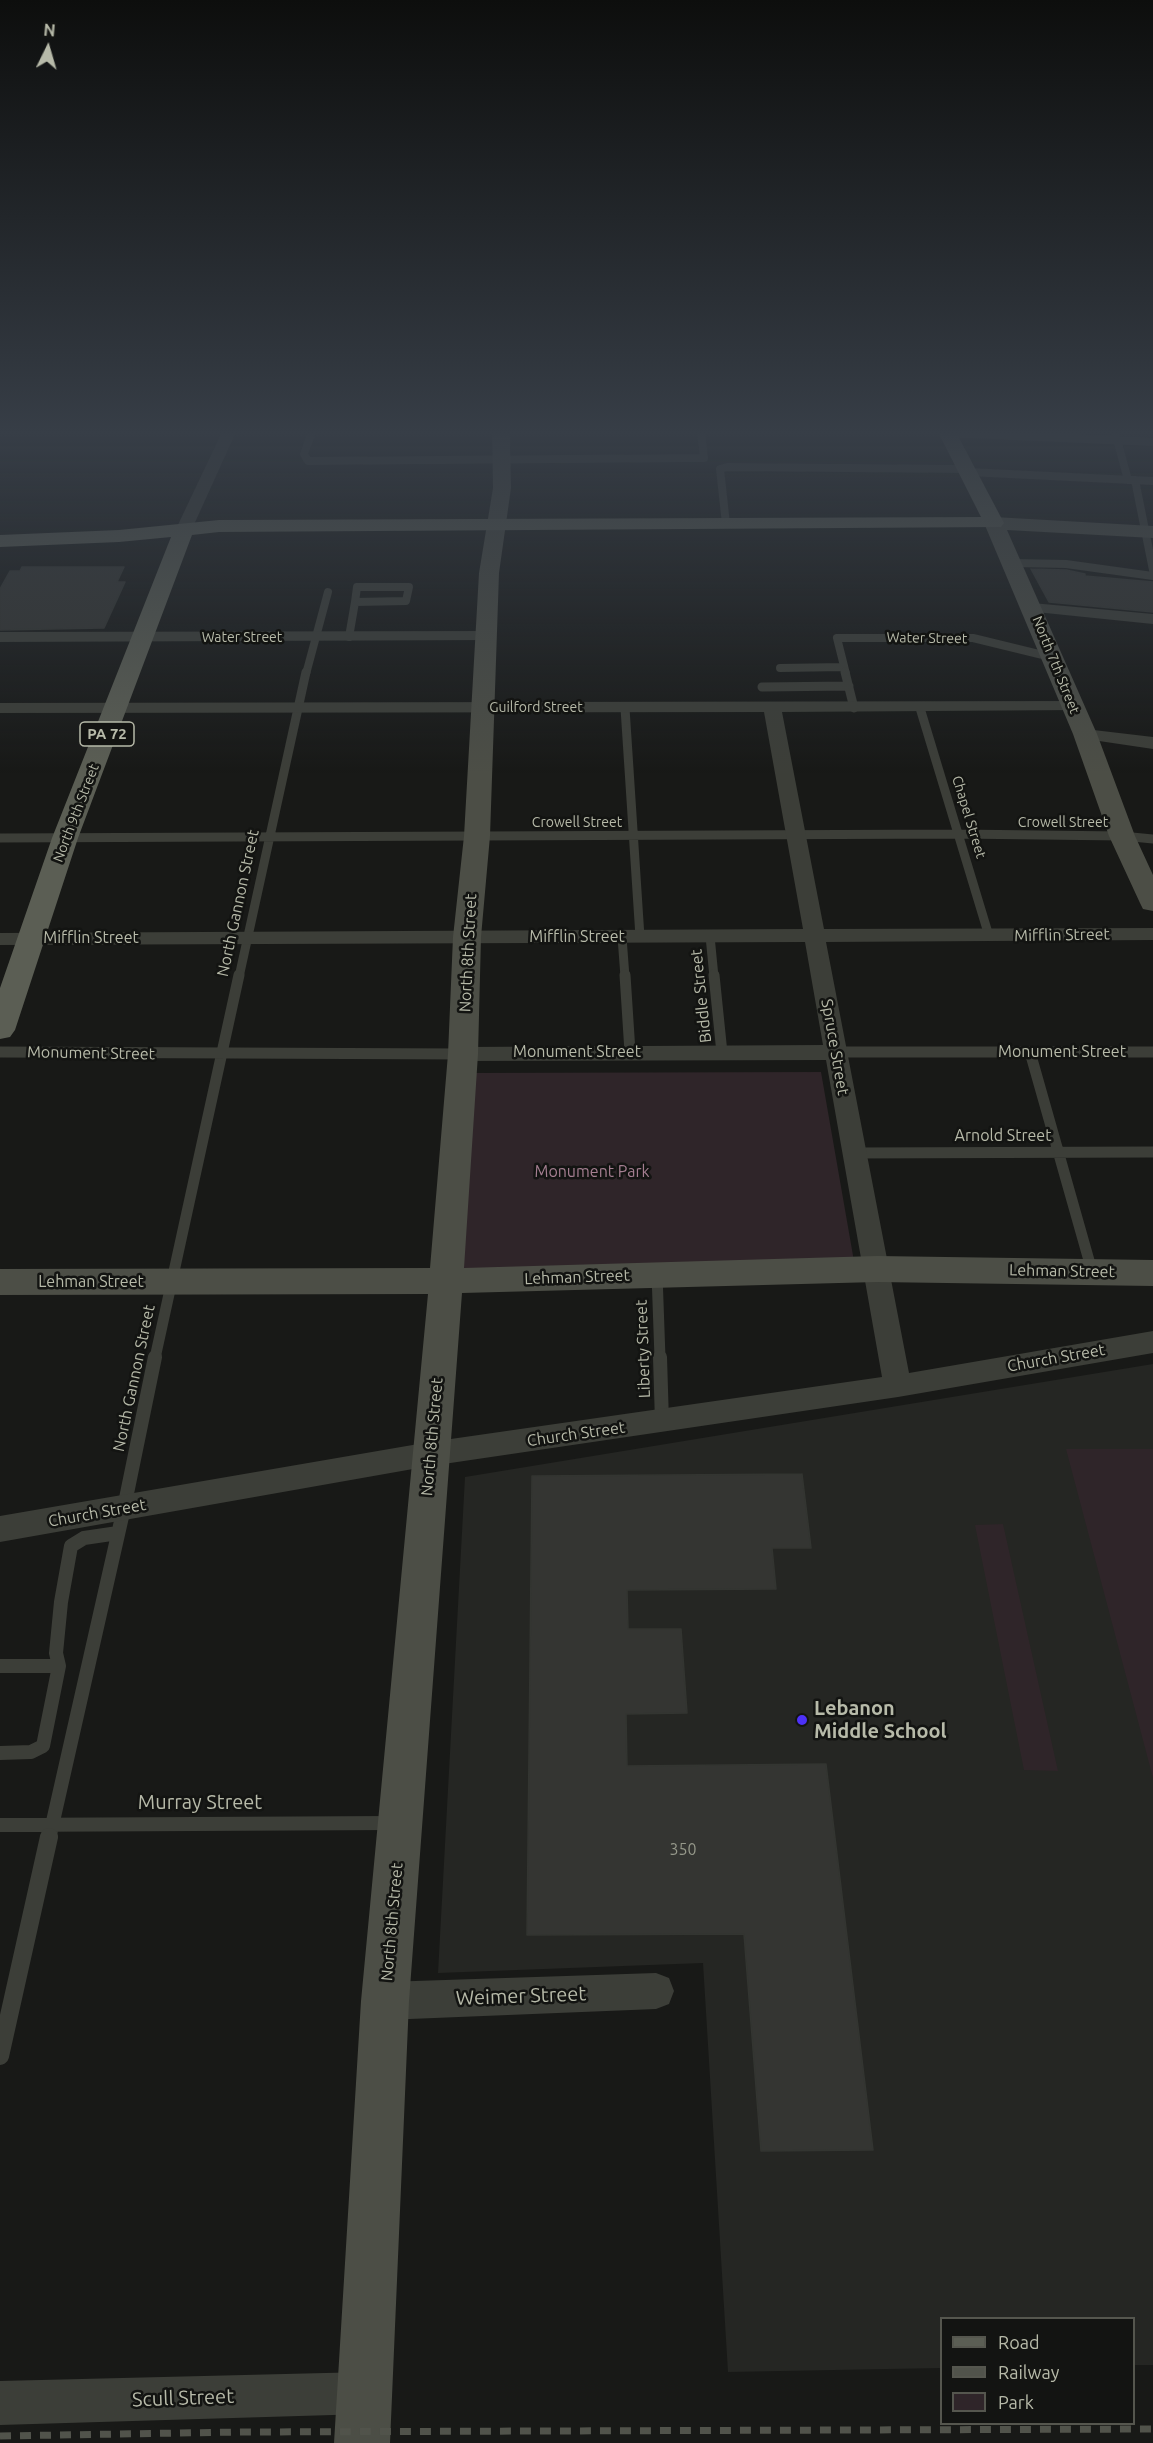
<!DOCTYPE html>
<html>
<head>
<meta charset="utf-8">
<style>
	body { margin:0 }
	#map { position:relative; width:1153px; height:2443px; overflow:hidden; background:#181917; font-family:Ubuntu,sans-serif }
	canvas { display:block }
	.legend { position:absolute; left:940px; top:2317px; width:195px; height:108px; box-sizing:border-box; background:#131412; border:2px solid #55564e; margin:0; padding:8px 10px; list-style:none; font-size:18px; color:#b7baa9 }
	.legend li { display:flex; align-items:center; gap:12px; height:30px }
	.legend b { width:30px; border:2px solid #55564e }
	.north { position:absolute; left:18px; top:18px; width:60px; height:60px; -webkit-text-stroke:4px #131412; paint-order:stroke; rotate:5deg; font-size:16px; font-weight:700; line-height:24px; text-align:center; color:#b7baa9 }
	.north::after { content:''; display:block; margin:auto; width:21px; height:27px; background:#b7baa9; clip-path:polygon(50% 0,100% 100%,50% 72%,0 100%) }
</style>
</head>
<body>
<div id="map">
<canvas width="1153" height="2443"></canvas>
<ul class="legend">
<li><b style="height:8px;background:#5b5e54"></b>Road</li>
<li><b style="height:8px;background:#51534b"></b>Railway</li>
<li><b style="height:16px;background:#2f2529"></b>Park</li>
</ul>
<div class="north">N</div>
</div>
<script>
const ctx = document.querySelector('canvas').getContext('2d');
ctx.lineJoin = 'round';
function paint(path, color) { ctx.fillStyle = color; ctx.fill(path, 'evenodd'); }
const toPath = rows => new Path2D(rows.map(r => 'M' + r).join(''));
function strokePath(path, color, width, dash) { ctx.strokeStyle = color; ctx.lineWidth = width; ctx.lineCap = dash ? 'butt' : 'round'; ctx.setLineDash(dash || []); ctx.stroke(path); }
function drawText(font, color, halo, rows, align = 'center') {
  ctx.font = font + ' Ubuntu,sans-serif'; ctx.lineWidth = 5; ctx.setLineDash([]); ctx.textBaseline = 'middle'; ctx.strokeStyle = halo; ctx.fillStyle = color; for (const [text, x, y, turn = 0] of rows) {
    ctx.save(); ctx.translate(x, y); ctx.rotate((+turn || 0) * Math.PI / 180); ctx.textAlign = isNaN(turn) ? turn : align; if (halo) ctx.strokeText(text, 0, 0); ctx.fillText(text, 0, 0); ctx.restore();
  }
}
const built = toPath([
	[1153,1364,1153,2365,1134,2365,1134,2318,942,2318,941,2368,728,2372,703,1963,438,1973,465,1477]
]);
const green = toPath([
	[821,1072,855,1267,458,1273,470,1073],
	[1066,1449,1153,1449,1153,1778],
	[1003,1524,1058,1771,1024,1770,975,1525]
]);
const building = toPath([
	[22,567,124,567,117,582,125,582,104,628,0,630,0,589,10,571,20,571,22,567],
	[1031,569,1066,570,1085,574,1085,576,1153,582,1153,612,1049,602,1031,569],
	[802,1474,811,1548,772,1548,776,1589,627,1590,628,1629,681,1629,687,1713,626,1714,627,1766,826,1764,873,2150,761,2151,744,1934,527,1935,532,1476,802,1474]
]);
const laneFar4 = toPath([
	[312,432,304,454,308,461,704,458,701,432],
	[1115,432,1128,480],
	[968,472,1153,481],
	[1135,480,1153,570],
	[726,524,720,469,727,467,967,469],
	[1013,563,1066,564,1153,576],
	[357,587,409,587,406,601,355,602,357,587],
	[349,637,355,602],
	[780,668,844,667],
	[306,674,328,592],
	[846,674,837,638,973,638,1051,657]
]);
const laneFar3 = toPath([
	[845,672,854,708],
	[762,687,849,686],
	[625,708,640,937],
	[920,708,989,936],
	[0,838,958,834,1122,836,1153,839],
	[710,936,714,977],
	[622,937,625,977],
	[239,977,306,672]
]);
const laneFar2 = toPath([
	[625,975,630,1052],
	[714,975,722,1053],
	[0,1052,463,1054],
	[836,1052,1153,1052],
	[1030,1052,1092,1271],
	[854,1153,1153,1152],
	[657,1274,660,1358],
	[155,1358,239,975]
]);
const laneFar1 = toPath([
	[660,1357,662,1422],
	[0,1666,59,1666],
	[0,1753,31,1752,43,1746,59,1666,56,1653,61,1602,71,1546,84,1538,118,1533],
	[0,1825,392,1823],
	[49,1839,124,1508,155,1357]
]);
const lane = toPath([
	[0,2056,49,1837]
]);
const street = toPath([
	[222,432,236,432,192,529,189,532,179,532,176,529,222,432],
	[1029,432,1153,438,1153,446,947,437,940,433,1029,432],
	[1032,603,1153,614,1153,624,1026,611,1024,608,1026,605,1032,603],
	[485,631,493,636,491,640,0,642,0,632,485,631],
	[1072,701,1078,702,1081,706,1078,710,782,712,824,929,1153,928,1153,940,826,942,909,1373,1153,1331,1153,1353,898,1397,430,1466,0,1542,0,1516,430,1442,882,1377,826,1060,463,1061,455,1059,451,1054,455,1049,463,1047,823,1045,805,942,0,945,0,933,803,929,764,712,0,713,0,703,1072,701],
	[1085,729,1153,737,1153,749,1079,738,1076,734,1079,730,1085,729],
	[656,1973,669,1978,674,1991,669,2004,656,2009,385,2020,372,2014,366,2001,372,1988,385,1982,656,1973],
	[366,2372,381,2378,387,2393,381,2408,366,2414,0,2425,0,2381,366,2372]
]);
const secondary = toPath([
	[492,432,510,432,511,488,499,573,490,836,481,937,478,1054,464,1268,877,1256,1153,1260,1153,1286,877,1282,462,1293,409,2001,390,2443,334,2443,361,2001,428,1294,0,1295,0,1269,430,1268,448,1054,453,937,464,836,479,573,493,488,492,432],
	[994,517,1153,526,1153,538,1007,530,1097,734,1135,836,1153,875,1153,911,1143,909,1140,903,1109,836,1073,734,984,523,987,519,994,517]
]);
const primary = toPath([
	[938,432,956,432,1004,523,1001,527,219,532,192,535,78,838,15,1030,10,1037,0,1039,0,988,52,838,171,537,119,542,0,547,0,535,119,530,219,520,981,517,938,432]
]);
const rail = toPath([
	[0,2436,242,2432,1153,2429]
]);
const markers = [
	[802,1720,6,"#4d31f8"]
];
const farStreetnames = [
	["Water Street",242,637],
	["Water Street",927,638,1],
	["North 7th Street",1056,665,68],
	["Guilford Street",536,707],
	["North 9th Street",76,813,-69],
	["Chapel Street",969,817,73],
	["Crowell Street",577,822],
	["Crowell Street",1063,822]
];
const shields = [
	[107,734,54]
];
const shieldNames = [
	["PA 72",107,734]
];
const streetNames = [
	["North Gannon Street",238,903,-78],
	["Mifflin Street",1062,935,-1],
	["Mifflin Street",577,937],
	["Mifflin Street",91,938],
	["North 8th Street",468,953,-87],
	["Biddle Street",701,996,-96],
	["Spruce Street",835,1047,80],
	["Monument Street",577,1052],
	["Monument Street",1062,1052],
	["Monument Street",91,1053,1],
	["Arnold Street",1003,1136],
	["Lehman Street",1062,1271,1],
	["Lehman Street",577,1277,-2],
	["Lehman Street",91,1282],
	["Liberty Street",643,1349,-92],
	["Church Street",1056,1358,-10],
	["North Gannon Street",134,1378,-78],
	["Church Street",576,1434,-8],
	["North 8th Street",432,1437,-85],
	["Church Street",97,1513,-10],
	["North 8th Street",392,1922,-85]
];
const parkNames = [
	["Monument Park",592,1172]
];
const nearNumbernames = [
	["350",683,1850]
];
const nearPoinames = [
	["Lebanon",814,1708],
	["Middle School",814,1731]
];
const nearStreetnames = [
	["Murray Street",200,1802],
	["Weimer Street",521,1996,-2],
	["Scull Street",183,2398,-2]
];
paint(built, '#252623');
paint(green, '#2f2529');
paint(building, '#343532');
strokePath(building, '#333531', 1.5);
strokePath(laneFar4, '#3c3e38', 8);
strokePath(laneFar3, '#3c3e38', 9);
strokePath(laneFar2, '#3c3e38', 11);
strokePath(laneFar1, '#3c3e38', 14);
strokePath(lane, '#3c3e38', 18);
paint(street, '#3c3e38');
paint(secondary, '#4c4e46');
paint(primary, '#5b5e54');
strokePath(rail, '#51534b', 7, [11, 9]);
const sky = ctx.createLinearGradient(0, 0, 0, 774);
sky.addColorStop(0, '#0d0e0d');
sky.addColorStop(0.56, '#373e47');
sky.addColorStop(1, '#373e4700');
ctx.fillStyle = sky;
ctx.fillRect(0, 0, 1153, 774);
for (const [x, y, r, color] of markers) { const dot = new Path2D(); dot.arc(x, y, r, 0, 2 * Math.PI); ctx.fillStyle = color; ctx.fill(dot); strokePath(dot, '#131412', 2); }
drawText('14px', '#b7baa9', '#131412', farStreetnames);
for (const [x, y, w] of shields) { const box = new Path2D(); box.roundRect(x - w / 2, y - 12, w, 24, 4.5); ctx.fillStyle = '#131412'; ctx.fill(box); strokePath(box, '#b7baa9', 1.5); }
drawText('bold 15px', '#b7baa9', null, shieldNames);
drawText('16px', '#b7baa9', '#131412', streetNames);
drawText('16px', '#a57f91', '#131412', parkNames);
drawText('16px', '#96998b', null, nearNumbernames);
drawText('bold 20px', '#b7baa9', '#131412', nearPoinames, 'left');
drawText('20px', '#b7baa9', '#131412', nearStreetnames);
</script>
</body>
</html>
